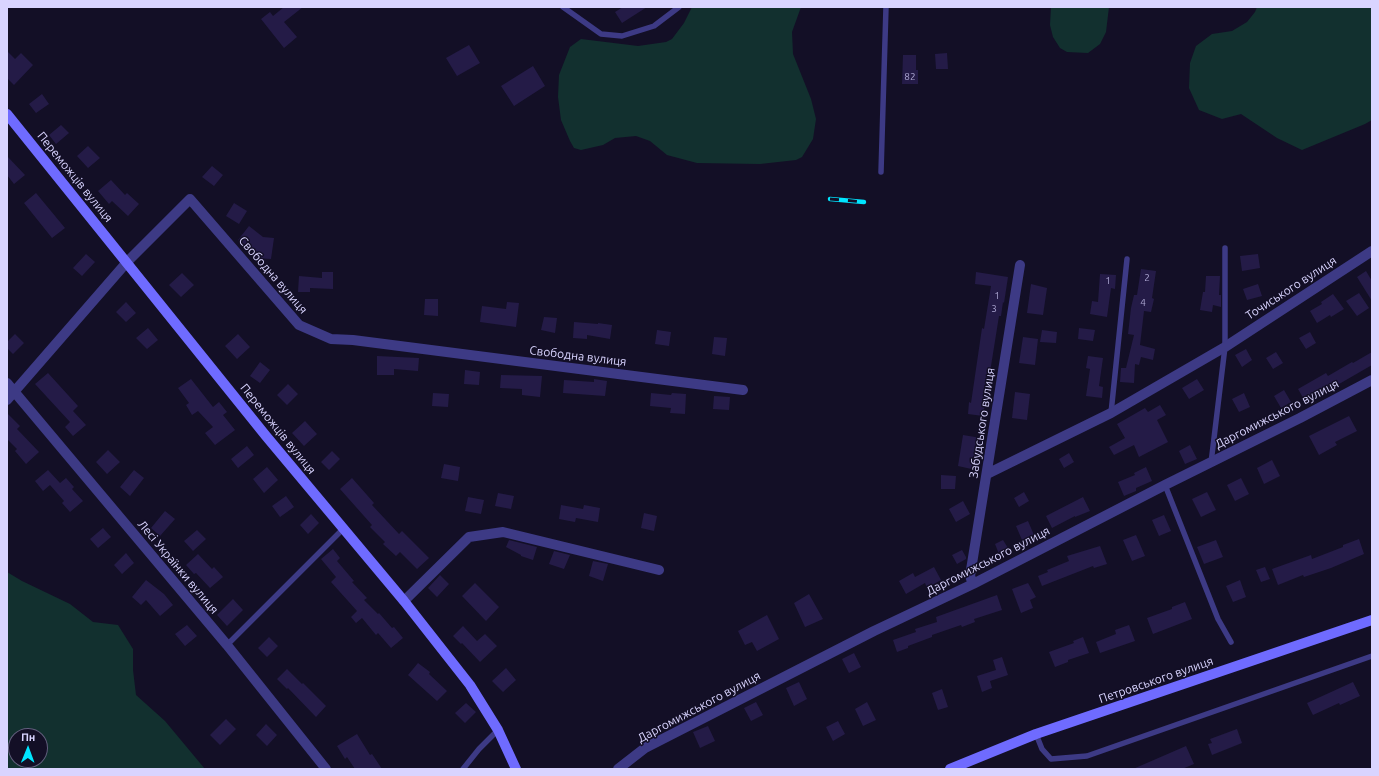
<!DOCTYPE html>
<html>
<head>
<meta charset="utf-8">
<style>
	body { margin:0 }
	#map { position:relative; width:1379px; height:776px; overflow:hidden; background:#130f26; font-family:Ubuntu,sans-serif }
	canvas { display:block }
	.frame { position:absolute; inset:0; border:8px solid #d9d4ff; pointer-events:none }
	.north { position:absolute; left:8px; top:728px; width:40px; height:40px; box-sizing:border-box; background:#130f26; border:1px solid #625e7d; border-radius:50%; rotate:1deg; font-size:11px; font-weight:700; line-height:16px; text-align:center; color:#d9d4ff }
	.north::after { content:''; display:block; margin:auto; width:14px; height:18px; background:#00e5ff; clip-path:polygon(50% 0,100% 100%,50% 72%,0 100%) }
</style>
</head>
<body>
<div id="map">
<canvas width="1379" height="776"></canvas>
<div class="frame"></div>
<div class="north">Пн</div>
</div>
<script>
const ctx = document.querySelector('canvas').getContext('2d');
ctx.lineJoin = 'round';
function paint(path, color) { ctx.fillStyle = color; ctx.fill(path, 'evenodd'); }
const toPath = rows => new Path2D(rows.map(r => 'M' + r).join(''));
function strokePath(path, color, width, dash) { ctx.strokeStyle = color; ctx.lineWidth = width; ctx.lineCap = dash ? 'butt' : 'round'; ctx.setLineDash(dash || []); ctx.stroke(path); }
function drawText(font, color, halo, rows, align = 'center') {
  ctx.font = font + ' Ubuntu,sans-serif'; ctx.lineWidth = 3; ctx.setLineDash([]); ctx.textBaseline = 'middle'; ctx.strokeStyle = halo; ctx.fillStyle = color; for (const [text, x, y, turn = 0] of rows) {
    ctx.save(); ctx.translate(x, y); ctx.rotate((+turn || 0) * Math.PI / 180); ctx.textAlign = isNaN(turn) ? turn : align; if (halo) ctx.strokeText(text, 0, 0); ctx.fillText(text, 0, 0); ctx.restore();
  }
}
const green = toPath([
	[692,7,801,7,792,32,793,54,811,99,816,119,813,139,802,157,796,160,760,164,697,163,667,155,650,141,636,136,615,138,603,145,581,150,574,148,570,141,561,120,558,97,559,75,570,47,581,39,638,46,666,42,672,39,684,23],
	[1051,7,1109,7,1106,32,1100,44,1088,53,1067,52,1060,48,1053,37,1050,25],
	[1257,7,1372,7,1372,120,1365,124,1302,150,1277,138,1241,114,1222,119,1199,110,1189,88,1190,63,1196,46,1212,34,1232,31,1247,22,1255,12],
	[7,572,22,581,70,604,93,622,118,625,133,649,133,670,136,695,165,721,205,769,7,769],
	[16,736,40,736,40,760,16,760]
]);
const building = toPath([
	[284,7,303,7,284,22,297,37,284,48,261,19,270,12,273,16],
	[623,7,647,7,622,23,615,12],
	[469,45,480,63,457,76,446,58],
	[7,51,15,59,21,53,33,65,14,85,7,78],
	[947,53,948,69,936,69,935,54],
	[903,55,916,55,916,70,918,70,918,84,902,84],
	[533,66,545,86,514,106,501,86],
	[42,94,49,104,36,113,29,104],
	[61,125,69,133,56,144,49,135],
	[88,146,100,158,88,168,77,156],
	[7,156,25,175,14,184,7,175],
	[212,166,223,175,214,186,202,177],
	[111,180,125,195,127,193,139,204,128,216,112,201,109,204,98,191],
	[36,193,65,228,52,238,24,203],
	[234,203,247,211,239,224,226,216],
	[249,226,263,237,274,238,271,259,255,258,256,254,238,240],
	[86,254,95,262,82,276,73,268],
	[1258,254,1260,268,1242,271,1240,256],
	[1141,269,1156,271,1152,298,1154,299,1151,312,1144,311,1140,345,1155,349,1153,360,1141,357,1139,365,1135,364,1134,383,1120,382,1121,368,1126,368,1134,335,1128,334,1131,308,1134,295,1137,295],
	[1366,271,1372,281,1372,301,1357,277],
	[322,272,333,272,333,289,310,288,310,292,298,292,299,276,322,278],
	[976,272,1008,277,1004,303,1003,302,1001,316,999,316,983,416,968,414,969,402,971,403,982,328,984,329,991,286,975,284],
	[182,273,194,285,181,297,169,285],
	[1100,274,1116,275,1115,289,1111,288,1107,317,1090,314,1092,301,1098,302],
	[1206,276,1220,276,1219,295,1221,295,1221,307,1213,305,1212,312,1200,310,1203,292,1205,292],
	[1031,284,1047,288,1043,315,1027,313],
	[1258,284,1262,296,1247,300,1243,289],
	[1359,293,1369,308,1357,316,1346,301],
	[1333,294,1344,309,1331,317,1330,315,1317,323,1310,311,1322,304,1321,302],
	[425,299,438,299,438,316,424,315],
	[126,302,136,313,126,322,116,312],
	[507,302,519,303,516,327,480,322,482,306,506,309],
	[544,317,557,318,555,333,541,330],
	[574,322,598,324,598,323,612,325,610,339,587,335,587,339,573,338],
	[148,328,158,340,147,349,136,338],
	[1079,328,1095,330,1093,341,1078,339],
	[657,330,671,332,669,346,655,344],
	[1042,330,1057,332,1056,343,1040,342],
	[1310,332,1316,343,1306,349,1299,338],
	[15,334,24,343,13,354,7,348,7,342],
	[238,334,250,347,237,359,225,346],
	[714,337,727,338,725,356,712,354],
	[1023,337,1038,339,1035,365,1019,363],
	[1246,349,1252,360,1242,367,1235,355],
	[1276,352,1283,363,1273,369,1266,358],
	[1372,352,1372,365,1320,395,1319,393,1305,401,1298,389,1326,373,1328,376,1352,362,1353,363],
	[377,356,419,358,418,371,394,369,394,375,377,375],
	[1088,356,1103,358,1099,386,1103,387,1102,398,1086,396,1090,369,1086,368],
	[260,362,270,370,260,383,250,376],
	[465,370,480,372,479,385,464,384],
	[48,373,78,406,73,411,86,425,73,436,65,427,70,422,35,384],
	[501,375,542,376,540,397,522,395,522,389,500,388],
	[191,379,213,407,219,402,227,412,223,415,235,430,215,445,205,433,213,427,198,411,192,415,186,405,189,403,178,388],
	[594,379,607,381,605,396,563,393,564,380,594,382],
	[1197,379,1204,390,1189,399,1182,388],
	[288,384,298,394,287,405,277,395],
	[1284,390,1291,402,1281,408,1274,396],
	[1015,392,1030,394,1027,420,1012,418],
	[433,393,449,394,448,407,432,406],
	[651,393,671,395,672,393,686,394,685,414,670,413,671,408,650,406],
	[1244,393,1250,407,1239,412,1232,399],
	[714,396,730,397,729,410,713,409],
	[1160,405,1166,415,1157,420,1168,442,1139,457,1134,445,1114,455,1109,447,1125,438,1117,424,1145,408,1148,412],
	[7,413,20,426,17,429,39,452,26,464,15,451,17,449,7,439],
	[1349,416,1357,431,1335,442,1337,445,1319,455,1309,436],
	[305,421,317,434,304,446,292,433],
	[963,435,981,438,976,470,958,466],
	[1190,445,1197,459,1185,464,1179,451],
	[247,446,254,455,238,468,231,459],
	[108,450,120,462,107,474,96,462],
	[332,451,340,459,329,470,321,462],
	[1069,453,1074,462,1064,468,1059,459],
	[1272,460,1280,476,1264,484,1257,468],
	[444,464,460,467,458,481,441,478],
	[267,467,278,480,264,493,253,479],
	[1146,467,1152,481,1136,488,1136,491,1124,496,1118,482,1135,475,1134,473],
	[48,470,60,483,66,478,74,487,72,489,83,501,70,512,62,503,64,501,50,485,43,491,35,481],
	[134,470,144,478,130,496,120,487],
	[941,475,956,476,955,489,941,489],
	[352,478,374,503,372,505,399,534,402,531,429,558,417,569,400,552,396,556,383,544,385,542,370,527,372,525,340,489],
	[1241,478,1249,494,1235,501,1227,485],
	[1024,492,1029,501,1019,507,1014,498],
	[1207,492,1216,510,1201,517,1192,499],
	[498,493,514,496,511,509,495,506],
	[286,496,294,507,280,517,272,506],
	[468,497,484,500,481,514,465,511],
	[1083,497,1090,511,1075,517,1075,516,1052,528,1046,516],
	[963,501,970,514,956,522,949,509],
	[561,505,583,509,584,505,600,508,598,522,576,518,575,522,559,519],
	[165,511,175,519,160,536,151,528],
	[644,513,657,516,654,531,641,528],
	[311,514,319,523,308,534,300,525],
	[1164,515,1171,531,1159,536,1152,520],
	[1028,521,1034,535,1022,540,1016,526],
	[103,528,111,537,98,548,90,539],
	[197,530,206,539,193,551,184,541],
	[1136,535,1145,556,1132,561,1123,540],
	[1359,539,1364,554,1331,568,1304,577,1303,575,1278,585,1272,569,1311,555,1312,559,1343,547,1343,545],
	[509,540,537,547,533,560,521,556,521,555,506,547],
	[1003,540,1008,548,999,554,995,544],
	[1216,540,1223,557,1204,564,1197,547],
	[1100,546,1107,564,1094,568,1093,566,1042,586,1038,576,1048,572,1047,570,1069,561,1067,556],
	[333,549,340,558,337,561,354,581,352,582,367,598,364,600,378,614,379,613,392,628,394,627,403,638,391,648,378,633,376,635,362,618,356,623,351,617,357,611,331,582,336,577,321,559],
	[962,550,966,557,966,559,957,564,952,555],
	[554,551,570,555,564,569,549,564],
	[126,553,134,563,122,574,114,565],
	[198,554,212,569,214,567,223,577,210,588,196,573,194,574,186,565],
	[593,561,608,564,603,581,589,576],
	[934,567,941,580,927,588,925,583,906,594,899,581,913,573,915,577],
	[1265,567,1270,579,1261,582,1256,570],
	[440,575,449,584,437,597,428,588],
	[146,580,164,594,173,605,160,616,146,600,141,605,132,597],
	[1240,580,1246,597,1233,602,1226,586],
	[475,583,499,607,486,621,462,596],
	[1028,583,1036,597,1030,600,1033,608,1021,613,1012,589],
	[809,594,823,619,805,627,794,603],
	[997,595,1002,610,974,619,975,622,962,627,961,625,932,635,932,637,908,646,908,648,897,652,893,640,916,632,915,629,937,622,936,617],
	[233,599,243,610,227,626,217,615],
	[1185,602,1192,619,1153,634,1147,618,1172,609,1172,607],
	[767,615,779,639,757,651,752,642,745,645,738,631],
	[187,625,197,636,185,646,175,634],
	[1129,625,1135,641,1100,653,1096,642,1116,634,1115,630],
	[463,626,477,641,485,634,497,646,480,662,462,643,461,644,453,636],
	[269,637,278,646,267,657,258,648],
	[1083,637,1089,653,1068,660,1068,662,1055,667,1049,652,1074,643,1073,641],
	[854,653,861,667,849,673,842,659],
	[1002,657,1008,675,990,681,992,688,982,692,977,676,996,670,993,660],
	[418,663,430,672,429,674,447,691,437,701,408,675],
	[506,668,516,680,503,692,492,681],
	[287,669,302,684,303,683,326,706,316,717,288,688,287,689,277,679],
	[799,682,807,699,794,706,786,688],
	[1353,682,1360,696,1340,705,1339,703,1313,715,1307,703],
	[942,689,948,707,938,710,932,693],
	[756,702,763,715,751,721,744,708],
	[867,702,876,720,863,726,855,709],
	[466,703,476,712,465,723,455,713],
	[226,719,236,729,220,745,210,735],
	[838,721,845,734,833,741,826,727],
	[266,724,277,735,267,746,256,735],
	[708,726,715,741,700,748,693,732],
	[1237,729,1242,743,1212,755,1208,744,1212,743,1210,739],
	[357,734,370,755,372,754,382,769,355,769,347,757,345,759,337,746],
	[1186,746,1194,764,1182,769,1133,769]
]);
const service = toPath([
	[563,7,601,34,622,36,654,26,679,7],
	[881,172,886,7],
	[1111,413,1127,259],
	[1211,463,1225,347,1225,248],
	[1165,485,1218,619,1231,642],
	[227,645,343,529],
	[1036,734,1042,749,1051,759,1087,756,1372,656],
	[463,769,479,749,498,730]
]);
const minor = toPath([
	[7,383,227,645,326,769],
	[7,400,127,262,190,199,299,325,331,339,353,340,743,390],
	[987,474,1111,413,1225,347,1372,251],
	[973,584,970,576,1020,265],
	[404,601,469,537,503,532,659,570],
	[618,769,645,748,874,631,973,584,1165,485,1300,418,1372,380]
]);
const secondary = toPath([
	[7,114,266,436,404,601,470,685,498,730,516,769],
	[950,769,1036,734,1372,620]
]);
const rail = toPath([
	[830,199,864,202]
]);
const numberNames = [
	["82",910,77],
	["2",1147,278],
	["1",1108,281],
	["1",997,296],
	["4",1143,303],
	["3",994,309]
];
const streetNames = [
	["Переможців вулиця",75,177,51],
	["Свободна вулиця",273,275,49],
	["Точиського вулиця",1291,288,-33],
	["Свободна вулиця",578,356,7],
	["Даргомижського вулиця",1277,414,-27],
	["Забудського вулиця",982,423,-81],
	["Переможців вулиця",278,429,51],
	["Даргомижського вулиця",988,561,-27],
	["Лесі Українки вулиця",178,567,50],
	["Петровського вулиця",1156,680,-19],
	["Даргомижського вулиця",699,707,-28]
];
paint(green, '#12302f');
paint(building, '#241b47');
strokePath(service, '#3d3a85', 5.5);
strokePath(minor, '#3d3a85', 10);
strokePath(secondary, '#6f6bff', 10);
strokePath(rail, '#00e5ff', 4.5);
strokePath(rail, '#130f26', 3, [9]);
drawText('10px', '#aca6d1', null, numberNames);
drawText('12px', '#d9d4ff', '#130f26', streetNames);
</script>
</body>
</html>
